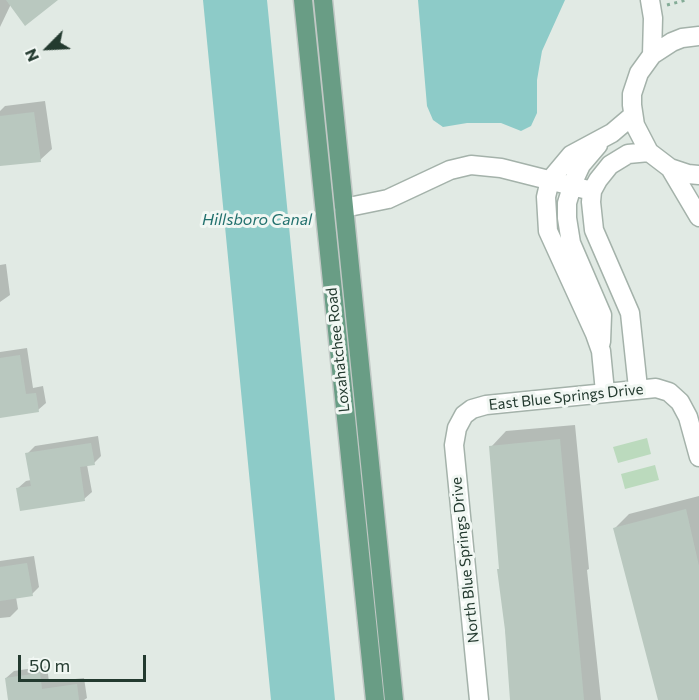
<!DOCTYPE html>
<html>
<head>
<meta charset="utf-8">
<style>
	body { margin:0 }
	#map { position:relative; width:699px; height:700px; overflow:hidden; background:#e1eae4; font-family:Commissioner,sans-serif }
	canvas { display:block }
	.north { position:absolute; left:18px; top:18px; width:60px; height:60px; -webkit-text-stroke:4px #f1f7f3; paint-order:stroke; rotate:246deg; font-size:16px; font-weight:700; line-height:24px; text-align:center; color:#233a2f }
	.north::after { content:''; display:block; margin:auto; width:21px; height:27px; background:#233a2f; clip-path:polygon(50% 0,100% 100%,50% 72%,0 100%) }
	.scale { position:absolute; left:18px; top:655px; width:128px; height:27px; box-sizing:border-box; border:3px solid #233a2f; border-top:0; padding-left:8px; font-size:18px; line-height:21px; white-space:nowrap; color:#233a2f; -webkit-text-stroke:4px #f1f7f3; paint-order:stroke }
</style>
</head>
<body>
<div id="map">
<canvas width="699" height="700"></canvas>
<div class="north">N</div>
<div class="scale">50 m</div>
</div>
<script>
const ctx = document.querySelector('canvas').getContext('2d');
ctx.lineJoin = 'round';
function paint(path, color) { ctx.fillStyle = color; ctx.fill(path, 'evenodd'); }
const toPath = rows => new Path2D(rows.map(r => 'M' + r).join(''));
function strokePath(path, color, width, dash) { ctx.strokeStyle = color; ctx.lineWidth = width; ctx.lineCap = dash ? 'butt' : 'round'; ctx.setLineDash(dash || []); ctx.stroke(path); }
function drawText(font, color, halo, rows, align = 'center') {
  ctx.font = font + ' Commissioner,sans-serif'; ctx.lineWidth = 6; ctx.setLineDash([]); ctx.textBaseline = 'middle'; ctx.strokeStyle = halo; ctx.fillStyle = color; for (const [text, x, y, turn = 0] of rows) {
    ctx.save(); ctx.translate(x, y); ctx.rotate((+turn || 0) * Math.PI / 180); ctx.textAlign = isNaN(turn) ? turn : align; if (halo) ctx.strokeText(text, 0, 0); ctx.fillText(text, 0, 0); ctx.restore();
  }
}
const green = toPath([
	[647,438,651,454,618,463,613,447],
	[655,465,659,480,625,489,621,474]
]);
const water = toPath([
	[203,0,267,0,335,700,271,700],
	[418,0,565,0,542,51,537,80,537,113,531,126,521,131,501,123,467,123,443,127,433,120,427,106]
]);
const shadow = toPath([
	[0,0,55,0,11,4,0,27],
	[45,101,52,149,40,160,0,165,0,111,5,106],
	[6,264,10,295,0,302,0,265],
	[27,348,33,388,43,386,46,403,38,410,0,416,0,352],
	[575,425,589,569,587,570,601,700,511,700,491,447,506,431],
	[98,436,101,456,94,463,87,465,92,492,84,499,18,488,26,481,31,480,27,454,35,446],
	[699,496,699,700,660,700,614,529,629,514],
	[34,556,39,587,32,594,16,597,18,609,10,617,0,618,0,561],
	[47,666,49,682,84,678,87,698,84,700,9,700,6,678,14,671]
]);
const building = toPath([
	[6,0,58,0,25,26],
	[34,112,41,162,0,166,0,116],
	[20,355,26,394,36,393,39,412,0,418,0,358],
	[560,439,584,700,510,700,505,630,497,569,499,569,489,446],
	[91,443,95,465,80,467,85,501,20,511,16,488,31,486,25,453],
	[686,509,699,566,699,700,658,700,613,528],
	[27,563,33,596,0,601,0,567],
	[40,673,42,689,77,684,79,700,8,700,5,678]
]);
const path = toPath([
	[667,5,686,0]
]);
const minor = toPath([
	[650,0,653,18,652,55],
	[699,36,682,38,672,42,652,55,639,73,632,94,632,105,635,125,649,152,670,168,688,174,699,175],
	[598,145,581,165,574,180,567,203,567,218,571,243,602,315,601,342],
	[670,168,699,217],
	[344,208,388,199,450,170,471,165,501,168,592,191],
	[638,388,630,313,594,230,591,202,592,191,598,180,610,165,628,154,649,152],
	[605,392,601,351,595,334,548,231,546,197,550,180,571,155,612,133,632,116],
	[479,700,454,445,457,428,464,415,472,409,486,405,656,388,669,392,680,402,688,417,699,457]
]);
const major = toPath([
	[303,0,375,700],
	[323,0,394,700]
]);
const streetNames = [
	["Loxahatchee Road",338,350,-96],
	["East Blue Springs Drive",566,397,-6],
	["North Blue Springs Drive",465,560,-96]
];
const waterNames = [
	["Hillsboro Canal",257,220]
];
paint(green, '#bbdabd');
paint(water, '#8dcbc8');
paint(shadow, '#0003');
paint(building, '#b9c8bf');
strokePath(minor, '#a4b2aa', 21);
strokePath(major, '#c1c8c5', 21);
strokePath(path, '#84ac97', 3, [3, 4.5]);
strokePath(minor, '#fff', 18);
strokePath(major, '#699d85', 18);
drawText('15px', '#233a2f', '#f1f7f3', streetNames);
drawText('italic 16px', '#22716e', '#f1f7f3', waterNames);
</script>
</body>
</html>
